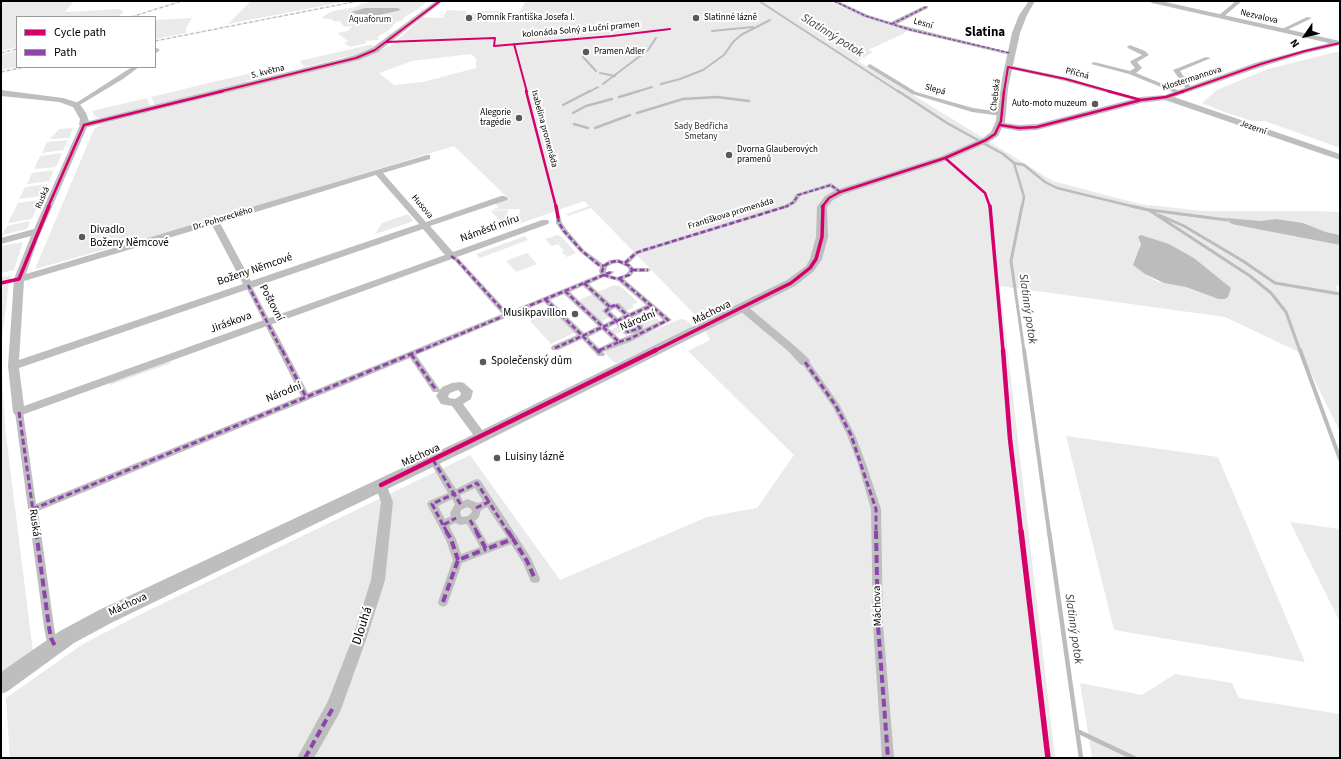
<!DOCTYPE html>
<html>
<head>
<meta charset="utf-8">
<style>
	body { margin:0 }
	#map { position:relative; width:1341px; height:759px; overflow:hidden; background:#fff; font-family:"Source Sans 3",sans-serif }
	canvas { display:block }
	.frame { position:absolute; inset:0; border:2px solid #000; pointer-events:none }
	.legend { position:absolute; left:16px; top:16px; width:140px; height:52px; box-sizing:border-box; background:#fff; border:1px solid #999; margin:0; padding:5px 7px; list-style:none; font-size:12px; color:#000 }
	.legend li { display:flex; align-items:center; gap:8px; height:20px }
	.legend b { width:20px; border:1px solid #999 }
	.north { position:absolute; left:1285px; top:16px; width:40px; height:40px; -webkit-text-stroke:3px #fff; paint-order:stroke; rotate:235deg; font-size:11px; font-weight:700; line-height:16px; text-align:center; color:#000 }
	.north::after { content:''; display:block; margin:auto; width:14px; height:18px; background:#000; clip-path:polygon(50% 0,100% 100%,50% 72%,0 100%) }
</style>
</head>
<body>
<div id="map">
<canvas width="1341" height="759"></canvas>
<div class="frame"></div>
<ul class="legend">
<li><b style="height:5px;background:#d6006c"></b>Cycle path</li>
<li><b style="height:5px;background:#8e44ad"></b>Path</li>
</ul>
<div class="north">N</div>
</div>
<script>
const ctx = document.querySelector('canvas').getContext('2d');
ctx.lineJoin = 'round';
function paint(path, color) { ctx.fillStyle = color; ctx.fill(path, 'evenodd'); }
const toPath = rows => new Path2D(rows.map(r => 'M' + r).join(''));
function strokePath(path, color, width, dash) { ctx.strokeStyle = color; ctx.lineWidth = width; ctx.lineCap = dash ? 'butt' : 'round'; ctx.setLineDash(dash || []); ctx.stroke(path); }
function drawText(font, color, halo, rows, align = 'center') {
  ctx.font = font + ' "Source Sans 3",sans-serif'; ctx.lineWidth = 4; ctx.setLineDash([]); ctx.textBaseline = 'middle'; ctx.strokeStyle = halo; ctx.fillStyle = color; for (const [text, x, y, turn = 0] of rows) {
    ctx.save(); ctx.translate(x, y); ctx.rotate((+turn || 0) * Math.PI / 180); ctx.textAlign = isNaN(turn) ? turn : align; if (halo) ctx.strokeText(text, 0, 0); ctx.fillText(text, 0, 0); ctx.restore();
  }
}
const green = toPath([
	[1,1,74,1,65,12,119,9,124,12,118,17,17,17,17,47,1,51],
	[251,1,348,1,228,24],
	[376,1,427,1,418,9,403,18,403,20,396,22,389,30,377,37,379,39,378,40,365,41,367,43,350,47,344,43,348,41,337,33,348,31,352,26,345,27,339,21,335,22,331,19,324,19,322,17,333,11,355,7,361,4],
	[526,1,828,1,863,16,908,30,903,34,868,50,873,52,858,61,1053,181,1140,204,1203,211,1312,211,1340,212,1340,235,1326,232,1303,223,1276,219,1260,221,1247,221,1236,225,1340,245,1340,286,1336,286,1340,295,1340,432,1301,353,1225,317,1000,286,1055,758,10,758,6,698,83,644,137,616,470,455,560,580,707,517,757,508,794,455,688,351,710,340,700,320,591,208,568,216,566,214,589,206,584,201,516,225,519,214,521,211,519,209,491,210,499,207,495,203,508,198,454,146,217,218,216,216,206,219,207,221,35,269,94,129,102,124,361,59,391,45,423,17,443,18,447,10,467,11,466,13,477,13,479,11,499,11,494,18,515,19],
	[471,54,476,58,476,68,423,82,394,85,379,73,412,61],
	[1141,236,1169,244,1194,258,1230,288,1228,295,1217,299,1186,287,1156,281,1145,274,1141,270,1139,246,1141,244],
	[192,18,186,28,186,33,155,39,155,20],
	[369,45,373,45,373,48,347,59,345,57,305,67,299,61],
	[17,51,17,67,1,70,1,55],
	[1340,51,1340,148,1265,121,1252,121,1224,112,1202,103,1217,90,1268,69],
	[255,72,260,78,246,81,247,83,155,106,151,97],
	[147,98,151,107,101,119,95,116,92,111],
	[73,128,69,138,50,139,59,129],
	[68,140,63,150,42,153,47,142],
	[62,153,56,167,34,169,40,156],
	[54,170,49,181,27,184,32,173],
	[48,184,42,196,19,199,25,187],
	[40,200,32,219,8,223,18,203],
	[509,210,507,212,508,215,516,216,512,226,509,227,506,227,491,211],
	[408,214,413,220,411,222,375,234,382,223],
	[29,221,30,222,27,229,2,235,7,226],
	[557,235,561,236,576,253,567,257,562,252,564,251,558,244,552,246,545,239],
	[525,236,528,240,480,258,476,254],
	[23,242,14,270,1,273,1,246],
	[527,253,537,264,516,272,506,261],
	[12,275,9,282,1,347,1,277],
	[614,285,620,286,638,302,632,305,634,307,626,311,616,303,612,305,598,292],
	[593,294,607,307,603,310,610,317,601,322,579,300],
	[553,311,576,332,551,344,530,321],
	[643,315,646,318,652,315,661,322,627,337,621,332,614,335,610,330,620,326,629,335,643,328,635,319],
	[680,319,686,320,693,326,682,333,616,363,612,361,605,353,606,351],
	[1,352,5,427,33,652,1,674],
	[170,361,171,363,110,385,109,383],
	[1066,436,1218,457,1305,662,1114,630],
	[1290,522,1340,529,1340,622],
	[1175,674,1232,683,1239,698,1340,714,1340,758,1092,758,1080,683,1142,695]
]);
const water = toPath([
	[365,8,398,8,401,10,370,17,366,14,357,14,351,12],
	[1227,218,1260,221,1276,219,1303,223,1326,232,1340,235,1340,245,1236,225,1230,223],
	[1141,235,1169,244,1194,258,1231,288,1228,297,1225,299,1218,299,1186,287,1164,283,1145,274,1133,265,1141,244,1138,237]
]);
const streamFar4 = toPath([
	[759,1,899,92],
	[712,31,753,27],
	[583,57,596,71],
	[600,73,615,76],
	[603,84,648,50,656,38],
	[661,84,680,79,703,70,724,55,733,42,741,35,770,20],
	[589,92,598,87],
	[636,92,652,87]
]);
const streamFar3 = toPath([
	[898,91,947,123,1003,154,1014,163,1024,197,1022,207],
	[619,97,639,91],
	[563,105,590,91],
	[573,113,586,106,612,99],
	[637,113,683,99,717,97,749,101],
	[574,124,588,128],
	[595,128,630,115],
	[1014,163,1024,165,1045,182,1057,188,1135,207]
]);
const streamFar2 = toPath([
	[1022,206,1011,261,1024,351],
	[1131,206,1149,210,1250,276,1271,293,1286,312,1300,351],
	[1150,210,1227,220],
	[1159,215,1184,226,1243,261,1275,283,1340,294]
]);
const streamFar1 = toPath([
	[1024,350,1049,532],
	[1300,350,1340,459]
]);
const stream = toPath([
	[1049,531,1081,758],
	[1077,731,1134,758]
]);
const pedestrian = toPath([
	[831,183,842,191,842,193,838,193,830,187,800,196,796,203,789,207,638,254,629,263,634,268,648,268,651,270,648,272,634,272,631,276,624,279,672,320,632,341,603,352,605,354,604,356,598,356,582,339,558,350,552,350,551,348,552,346,577,335,544,302,416,355,439,388,440,390,439,392,433,392,410,358,38,511,54,627,56,637,60,646,59,650,55,651,51,650,46,638,44,627,15,412,16,410,19,409,22,410,23,412,36,504,301,396,245,285,246,284,248,283,251,285,308,393,502,314,455,261,449,257,449,255,453,255,459,259,508,312,600,274,599,271,600,267,597,266,580,252,562,232,556,223,556,216,560,216,562,223,567,230,584,250,603,264,610,260,618,259,624,261,634,252,642,249,785,205,792,201,796,194,831,183],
	[618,263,627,267,629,270,626,274,617,277,610,275,613,273,614,272,613,271,606,272,607,267,612,264,618,263],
	[604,277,618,281,646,305,629,313,619,303,611,304,589,284,604,277],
	[583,286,606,307,602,311,612,320,604,324,570,292,583,286],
	[564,294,598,326,584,333,550,300,564,294],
	[615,308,623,315,618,318,610,311,615,308],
	[651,309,663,320,643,329,643,326,633,317,651,309],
	[627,319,635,327,630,329,622,322,627,319],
	[616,324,625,334,628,334,636,333,620,339,608,328,616,324],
	[602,330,614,341,599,348,588,337,602,330],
	[805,359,808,360,839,404,855,435,866,464,881,509,883,625,894,758,882,758,873,625,871,509,858,464,847,435,833,407,801,362,805,359],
	[433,457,436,458,456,489,474,480,477,479,480,480,531,558,540,579,539,582,535,583,531,582,523,563,511,544,462,563,447,605,443,607,439,605,438,602,453,560,446,540,427,504,429,501,448,493,429,460,430,458,433,457],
	[475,488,483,501,478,503,467,499,463,501,460,495,475,488],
	[452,499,455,504,450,513,451,516,445,519,438,506,452,499],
	[467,507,471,509,472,512,468,516,462,517,460,513,461,510,467,507],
	[487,507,507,537,488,544,475,521,479,517,481,510,487,507],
	[455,523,460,525,467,524,480,547,461,554,456,539,449,526,455,523]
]);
const minor = toPath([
	[831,1,838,1,868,15,891,22,924,6,928,6,928,8,897,24,1013,53,1010,55,909,31,864,17,831,1],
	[1236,1,1242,1,1222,18,1218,18,1218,16,1236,1],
	[1307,17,1312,18,1283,32,1278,31,1307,17],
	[1130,45,1145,51,1149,55,1137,62,1142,68,1136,73,1182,92,1182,94,1178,94,1129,74,1091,64,1094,62,1130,71,1135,68,1130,62,1131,61,1142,55,1128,48,1127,47,1130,45],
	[157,48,160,50,155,54,155,49,157,48],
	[1206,57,1211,58,1180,71,1192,89,1187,90,1173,70,1206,57],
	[870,64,916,92,973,108,1001,112,1005,114,1001,116,972,112,912,94,868,67,867,66,870,64],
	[1008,65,1068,78,1144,100,1141,102,1065,81,1006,68,1005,67,1008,65],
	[132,67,139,67,123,79,78,106,73,105,132,67],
	[81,123,84,123,88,125,38,239,26,274,427,155,430,155,430,159,383,173,426,222,501,196,504,196,508,198,507,200,430,226,453,252,542,220,548,220,549,222,548,224,19,416,15,415,13,412,8,366,14,279,31,236,1,244,1,238,34,229,81,123],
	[376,175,419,224,251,281,220,223,376,175],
	[212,225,243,284,19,360,24,281,212,225],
	[423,229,445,255,24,406,19,368,423,229],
	[743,305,747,306,796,347,809,359,810,362,809,365,801,365,788,351,739,310,738,308,743,305],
	[460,382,464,383,473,391,471,399,463,404,485,434,487,437,485,440,481,441,477,440,452,406,441,404,436,396,442,387,452,383,460,382],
	[458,390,461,393,460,396,455,399,449,398,448,396,450,393,458,390],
	[381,480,385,481,393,502,385,580,367,637,340,712,314,758,297,758,328,701,353,637,371,580,381,502,375,485,377,481,381,480]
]);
const tertiary = toPath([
	[436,1,443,1,378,52,359,60,84,128,79,125,80,119,73,107,59,102,1,96,1,90,63,98,79,103,86,113,89,121,353,56,372,48,436,1],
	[1029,1,1035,1,1027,15,1020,33,1008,88,1005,123,1019,125,1037,124,1141,97,1165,95,1258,62,1329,43,1152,3,1149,1,1161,1,1340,41,1340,45,1307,53,1264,66,1174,97,1340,154,1340,160,1165,100,1141,103,1037,130,1019,131,1002,128,998,136,989,142,948,160,844,194,833,200,827,207,828,237,822,259,814,271,795,286,472,448,113,622,74,643,8,691,1,694,1,672,60,631,99,610,462,440,787,280,806,266,810,259,816,237,817,207,825,196,836,190,942,156,983,138,991,132,996,121,1000,88,1012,33,1019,15,1029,1]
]);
const rail = toPath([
	[131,17,182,1],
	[155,41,358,1],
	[1,53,17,49],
	[1,72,25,67]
]);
const quietFar4 = toPath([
	[834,1,866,16,911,30,1010,53],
	[892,24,926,7]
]);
const quietFar3 = toPath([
	[785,207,794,202,798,195,831,185,840,192]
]);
const quietFar2 = toPath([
	[558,217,559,223,564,231,582,251,599,265,604,266],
	[451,256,457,260,507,315],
	[618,261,630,266,632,270,629,275,617,279,604,275,602,271,604,266,610,262,618,261],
	[625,263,636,253,644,250,788,206],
	[632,270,648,270],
	[584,283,610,307],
	[248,285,282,351],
	[565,291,619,342,598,351],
	[545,299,598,351],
	[616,305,628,316,640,328,628,332,606,311,610,307,616,305],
	[619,342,629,339,668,320,620,279],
	[555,348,651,306],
	[419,351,611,272]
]);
const quietFar1 = toPath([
	[282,350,306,397],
	[597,350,600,353],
	[598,351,601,350],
	[411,354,436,390],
	[805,362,836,406,851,435,876,509,876,532],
	[19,412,36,532],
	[433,460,454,494,477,483,489,502],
	[476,508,489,502,508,532],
	[33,509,421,350],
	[470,520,477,532],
	[443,525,432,504,454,494,461,505],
	[447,532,443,525,456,518]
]);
const quiet = toPath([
	[36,531,49,627,51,638,55,646],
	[446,531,451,539,458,560],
	[476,531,486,549,513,539,527,561,535,579],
	[508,531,513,539],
	[876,531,878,625,888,758],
	[443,602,458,560,486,549],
	[305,758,334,706]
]);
const cyclewayFar4 = toPath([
	[386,42,495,38,494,46,612,36,670,29],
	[514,44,527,92],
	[218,92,356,58,375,50,440,1],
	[1004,92,1008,67,1066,79,1112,92],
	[1181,92,1261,64,1305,51,1340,43]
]);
const cyclewayFar3 = toPath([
	[526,91,556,207],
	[1108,91,1141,100],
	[1000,125,1019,128,1037,127,1141,100,1166,97,1184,91],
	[945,158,985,193,990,207],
	[48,207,84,125,223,91],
	[822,207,829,198,840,192,945,158,986,140,995,134,1001,121,1004,91]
]);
const cyclewayFar2 = toPath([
	[556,206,558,217],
	[990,206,1003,351],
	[1,283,19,279,49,206],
	[654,351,791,283,810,268,816,259,822,237,823,206]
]);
const cyclewayFar1 = toPath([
	[1003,350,1010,439,1021,532],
	[381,485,656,350]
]);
const cycleway = toPath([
	[1021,531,1048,758]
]);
const markers = [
	[469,18,4,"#595959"],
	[696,18,4,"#595959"],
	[586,52,4,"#595959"],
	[1095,104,4,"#595959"],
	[519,118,4,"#595959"],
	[729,155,4,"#595959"],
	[82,237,4,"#595959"],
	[575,314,4,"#595959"],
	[483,362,4,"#595959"],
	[497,458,4,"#595959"]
];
const farStreetnames = [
	["Nezvalova",1259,17,13],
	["Lesní",923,24,16],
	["kolonáda Solný a Luční pramen",581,30,-5],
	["5. května",268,72,-14],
	["Příčná",1077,74,14],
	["Klostermannova",1192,79,-18],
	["Slepá",935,90,16],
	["Chebská",996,95,-83],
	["Jezerní",1253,128,19],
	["Isabelina promenáda",544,129,75],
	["Ruská",43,198,-66],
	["Husova",422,207,50],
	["Františkova promenáda",731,214,-17],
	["Dr. Pohoreckého",223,219,-17]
];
const farPoinames = [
	["Pomník Františka Josefa I.",477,18],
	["Slatinné lázně",704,18],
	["Pramen Adler",594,52],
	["Auto-moto muzeum",1087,104,"right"],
	["Alegorie",511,113,"right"],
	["tragédie",511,123,"right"],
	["Dvorna Glauberových",737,150],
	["pramenů",737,160]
];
const farParknames = [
	["Aquaforum",370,20],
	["Sady Bedřicha",701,127],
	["Smetany",701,137]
];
const streetNames = [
	["Náměstí míru",490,229,-20],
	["Boženy Němcové",255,270,-19],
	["Poštovní",271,303,62],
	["Máchova",712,313,-26],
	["Národní",638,321,-23],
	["Jiráskova",231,323,-20],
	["Národní",284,393,-22],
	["Máchova",421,456,-25],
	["Ruská",34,523,82],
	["Máchova",128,605,-25],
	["Máchova",878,606,-92]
];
const poiNames = [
	["Divadlo",90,231],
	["Boženy Němcové",90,244],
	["Musikpavillon",567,314,"right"],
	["Společenský dům",491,362],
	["Luisiny lázně",505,458]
];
const waterNames = [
	["Slatinný potok",832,36,32],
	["Slatinný potok",1027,309,82],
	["Slatinný potok",1073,629,82]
];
const farDistrictnames = [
	["Slatina",985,33]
];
const nearStreetnames = [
	["Dlouhá",363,626,-72]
];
paint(green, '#eaeaea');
paint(water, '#bcbcbc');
strokePath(streamFar4, '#bcbcbc', 2);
strokePath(streamFar3, '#bcbcbc', 2.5);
strokePath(streamFar2, '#bcbcbc', 3);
strokePath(streamFar1, '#bcbcbc', 4);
strokePath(stream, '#bcbcbc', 4.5);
paint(pedestrian, '#bebebe');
paint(minor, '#bebebe');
paint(tertiary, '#bebebe');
strokePath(rail, '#bdbdbd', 1.5, [3.5, 1, 0.5, 1]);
strokePath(quietFar4, '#8e44ad', 1.5, [3.5, 1.5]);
strokePath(quietFar3, '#8e44ad', 2, [4, 2]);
strokePath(quietFar2, '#8e44ad', 2.5, [5, 2.5]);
strokePath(quietFar1, '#8e44ad', 3, [6, 3]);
strokePath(quiet, '#8e44ad', 4, [8, 4]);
strokePath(cyclewayFar4, '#d6006c', 2);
strokePath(cyclewayFar3, '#d6006c', 2.5);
strokePath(cyclewayFar2, '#d6006c', 3.5);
strokePath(cyclewayFar1, '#d6006c', 4.5);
strokePath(cycleway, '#d6006c', 5.5);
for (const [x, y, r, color] of markers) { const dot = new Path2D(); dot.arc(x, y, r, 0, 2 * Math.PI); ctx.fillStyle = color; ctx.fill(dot); strokePath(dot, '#fff', 1.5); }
drawText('9px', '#000', '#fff', farStreetnames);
drawText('9px', '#000', '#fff', farPoinames, 'left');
drawText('9px', '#2f2f2f', '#fff', farParknames);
drawText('11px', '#000', '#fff', streetNames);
drawText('11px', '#000', '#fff', poiNames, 'left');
drawText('italic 12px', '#404040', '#fff', waterNames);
drawText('bold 13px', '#000', '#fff', farDistrictnames);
drawText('13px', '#000', '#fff', nearStreetnames);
</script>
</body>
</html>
